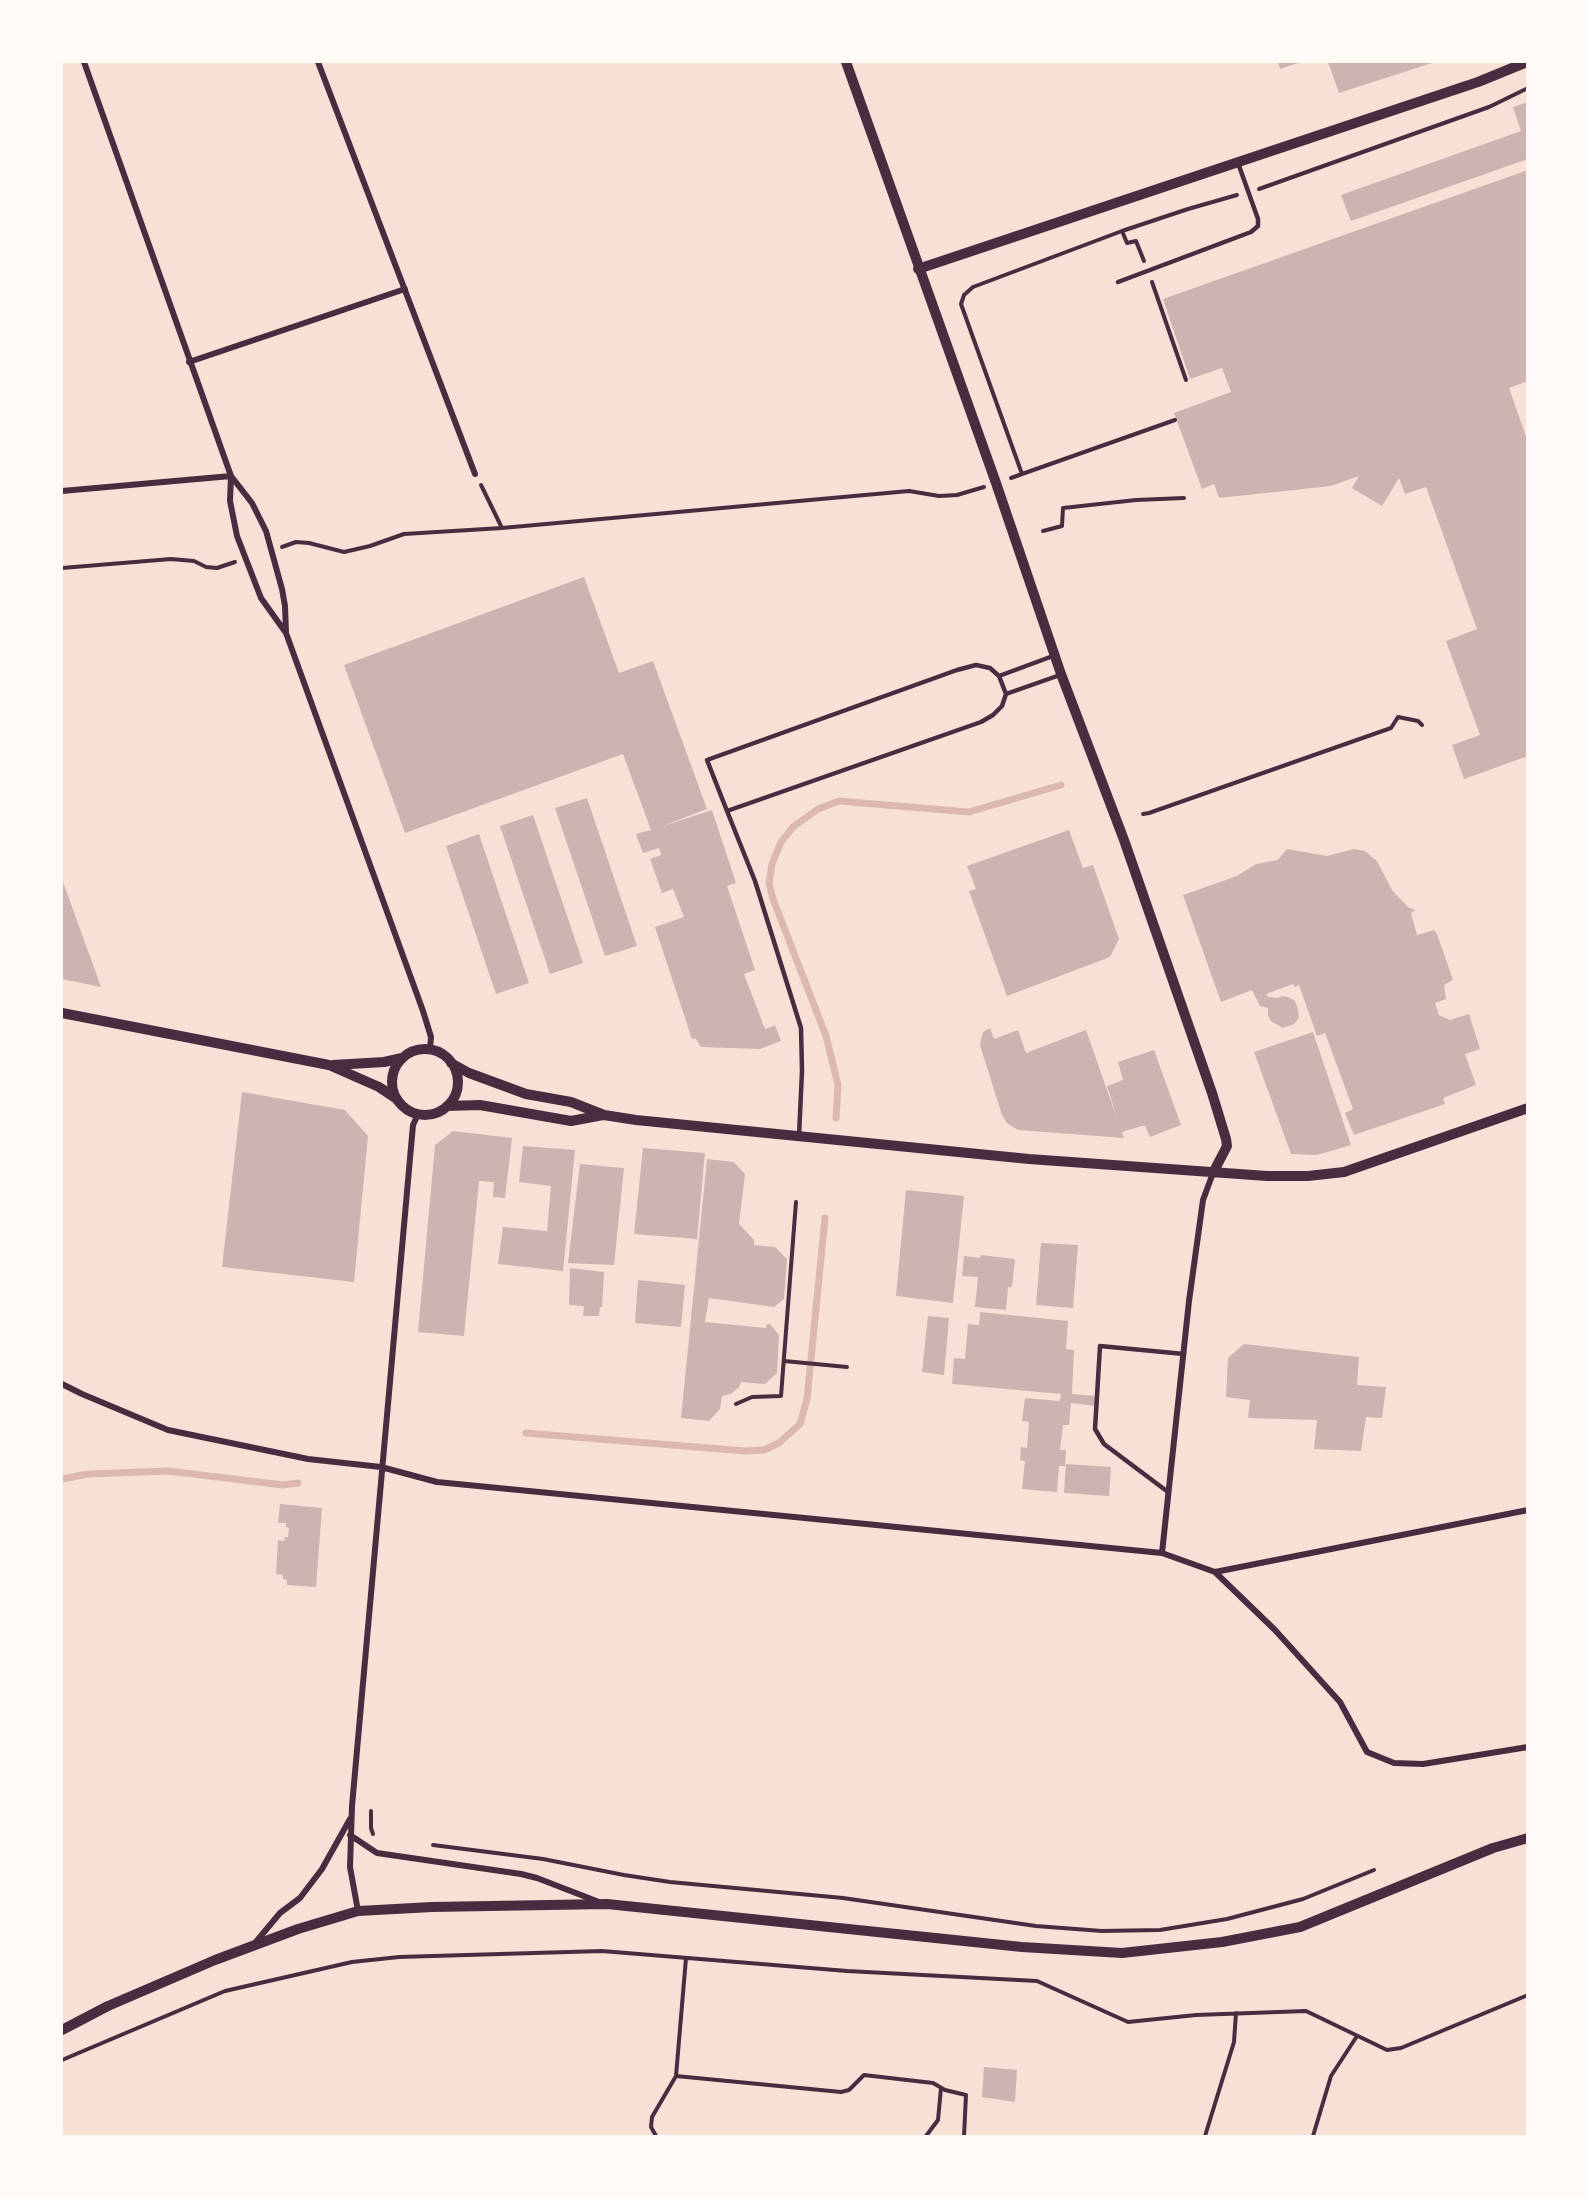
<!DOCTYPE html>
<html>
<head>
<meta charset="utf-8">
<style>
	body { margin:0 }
	#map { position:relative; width:1589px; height:2198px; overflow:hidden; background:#f7e1d7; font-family:Literata,serif }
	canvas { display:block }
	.frame { position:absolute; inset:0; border:63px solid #fffaf5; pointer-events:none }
</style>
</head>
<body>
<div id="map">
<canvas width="1589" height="2198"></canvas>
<div class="frame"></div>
</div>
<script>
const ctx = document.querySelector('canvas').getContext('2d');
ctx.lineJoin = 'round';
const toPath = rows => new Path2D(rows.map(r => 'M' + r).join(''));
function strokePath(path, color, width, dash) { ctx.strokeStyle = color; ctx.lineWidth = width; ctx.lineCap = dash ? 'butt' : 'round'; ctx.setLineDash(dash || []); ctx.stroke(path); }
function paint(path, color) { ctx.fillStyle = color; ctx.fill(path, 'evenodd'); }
const stream = toPath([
	[836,1118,838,1085,826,1036,773,899,769,883,772,864,781,842,793,827,818,809,839,801,969,812,1061,785],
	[526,1433,745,1451,764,1450,779,1443,800,1424,807,1399,825,1218],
	[62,1479,88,1474,168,1471,283,1485,298,1483]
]);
const building = toPath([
	[1278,62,1301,62,1280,69],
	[1328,62,1435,62,1339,93],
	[1528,102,1528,159,1351,221,1341,195,1521,131,1513,107],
	[1528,170,1528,368,1526,369,1528,381,1509,388,1528,442,1528,756,1464,779,1452,745,1480,735,1446,641,1477,629,1426,487,1405,494,1399,478,1382,506,1352,488,1359,476,1331,486,1219,498,1214,484,1202,489,1174,413,1231,392,1222,368,1190,379,1163,299],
	[584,577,619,673,653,661,707,809,660,827,712,810,736,883,727,886,755,970,744,974,765,1029,775,1025,781,1041,760,1049,701,1047,695,1038,692,1039,655,927,684,917,673,889,662,893,650,859,661,855,659,848,643,853,636,834,651,830,623,754,405,833,344,665],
	[587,798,637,946,605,956,555,808],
	[533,815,583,963,550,974,500,826],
	[1069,830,1083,868,1093,865,1119,939,1110,957,1007,996,969,891,976,889,967,866],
	[479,834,529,983,496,994,446,846],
	[1287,849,1327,856,1354,849,1365,851,1377,861,1392,890,1408,907,1415,910,1411,913,1417,935,1434,930,1437,934,1453,980,1444,985,1446,999,1435,1003,1439,1015,1450,1020,1469,1014,1480,1049,1465,1054,1476,1085,1443,1098,1445,1104,1354,1135,1345,1113,1353,1109,1325,1033,1317,1036,1299,985,1295,987,1293,984,1266,994,1268,997,1278,998,1282,996,1288,997,1295,1001,1298,1009,1299,1018,1294,1024,1283,1028,1271,1021,1268,1016,1268,1008,1260,1006,1252,990,1221,1002,1183,895,1237,876,1256,864,1278,860],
	[62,879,101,987,62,979],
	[990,1028,994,1039,1018,1030,1026,1053,1086,1030,1119,1124,1107,1086,1123,1080,1118,1062,1154,1050,1181,1125,1150,1137,1145,1126,1142,1126,1122,1132,1124,1138,1018,1130,1007,1123,1002,1115,980,1045,983,1032],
	[1313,1032,1351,1145,1317,1155,1291,1154,1254,1052],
	[242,1092,345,1110,368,1136,354,1282,222,1267],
	[453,1131,512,1138,505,1198,493,1197,494,1182,479,1181,464,1336,418,1332,435,1145],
	[523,1146,575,1150,563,1271,498,1264,503,1227,547,1231,551,1186,519,1182],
	[643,1148,705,1153,697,1239,634,1234],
	[707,1159,734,1162,745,1174,739,1224,754,1240,754,1245,775,1247,787,1259,784,1299,774,1307,709,1298,705,1322,766,1328,767,1324,770,1324,779,1335,777,1373,765,1384,741,1382,739,1387,731,1394,722,1396,720,1409,709,1421,681,1418],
	[580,1164,624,1168,614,1265,568,1263],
	[906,1190,964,1196,953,1303,896,1296],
	[1041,1243,1078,1245,1073,1308,1036,1305],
	[981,1255,1015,1259,1012,1287,1008,1287,1006,1310,975,1307,978,1277,962,1276,964,1256,980,1258],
	[570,1268,604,1272,602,1307,600,1307,599,1316,583,1316,584,1306,569,1305],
	[638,1280,685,1285,681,1327,635,1323],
	[980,1312,1068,1321,1066,1349,1074,1350,1072,1394,1096,1396,1095,1406,1071,1403,1069,1425,1063,1425,1060,1450,1066,1450,1065,1466,1059,1466,1057,1492,1022,1489,1025,1461,1020,1460,1021,1447,1027,1448,1029,1422,1022,1421,1025,1398,1060,1401,1061,1394,952,1384,954,1358,965,1359,968,1324,979,1325],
	[928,1316,949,1318,944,1375,922,1372],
	[1244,1344,1359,1357,1357,1385,1386,1387,1382,1418,1366,1417,1361,1451,1314,1449,1317,1420,1248,1418,1250,1400,1226,1397,1228,1358],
	[1066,1464,1111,1467,1109,1496,1064,1493],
	[280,1504,322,1508,316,1587,287,1585,287,1580,283,1579,283,1575,276,1574,278,1540,284,1541,285,1537,288,1537,289,1528,286,1527,286,1523,278,1523],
	[984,2067,1017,2070,1015,2102,982,2097]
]);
const path = toPath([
	[1259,189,1489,107,1528,88],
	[1122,231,1127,243,1136,241,1144,261],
	[1152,282,1186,380],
	[1022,474,1175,420],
	[1011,478,1022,474,961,304,964,295,973,287,1122,231,1188,209,1237,195],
	[481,485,502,528],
	[1043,531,1062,526,1063,508,1136,500,1184,498],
	[282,547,296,542,309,543,344,552,370,546,404,534,502,528,909,491,939,496,957,495,984,487],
	[62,568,171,559,194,561,206,567,217,568,235,562],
	[1143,814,1149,813,1391,728,1398,717,1418,721,1422,725],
	[784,1361,847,1367],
	[736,1404,752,1397,781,1396,796,1202],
	[371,1811,371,1828,373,1834],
	[433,1845,543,1859,624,1875,670,1882,843,1898,1036,1926,1102,1931,1160,1930,1227,1919,1303,1899,1374,1870],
	[686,1958,676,2076,841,2092,849,2090,864,2075,933,2083,945,2090,966,2095,964,2136],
	[62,2060,225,1991,352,1962,399,1957,602,1951,847,1971,1037,1981,1128,2022,1196,2015,1306,2011,1387,2050,1401,2048,1528,1995],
	[656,2136,651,2127,652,2117,676,2076],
	[926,2136,938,2120,941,2088],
	[1205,2136,1234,2042,1236,2013],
	[1313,2136,1331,2076,1357,2036]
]);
const service = toPath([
	[1118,282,1251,232,1258,226,1258,219,1238,163],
	[999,676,1053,656],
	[1006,694,1060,675],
	[727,811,981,722,993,715,1002,706,1006,694,999,676,990,668,976,665,957,670,707,760,727,811,755,881,801,1028,802,1071,799,1136],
	[1168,1492,1104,1444,1095,1429,1100,1346,1184,1354]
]);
const minor = toPath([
	[84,62,231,476,252,503,266,531,282,589,285,606,286,632],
	[318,62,475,474],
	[189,362,405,289],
	[231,476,230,501,237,536,261,598,286,633,423,1011,431,1037,430,1049],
	[62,491,231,476],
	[62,1384,82,1394,168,1430,308,1459,381,1467,437,1482,1162,1553,1215,1572,1275,1630,1340,1702,1367,1752,1394,1763,1423,1764,1528,1747],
	[1162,1553,1189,1301,1203,1200,1213,1173],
	[1215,1572,1528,1510],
	[350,1835,377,1853,521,1874,537,1878,599,1902],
	[358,1911,350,1867,352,1806,413,1125,418,1114],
	[255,1943,280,1913,300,1898,322,1869,350,1819]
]);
const tertiary = toPath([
	[846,62,996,483,1061,674,1124,840,1212,1093,1226,1139,1227,1146,1213,1173],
	[918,269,1478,82,1527,62],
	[62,1013,329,1065,379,1087,397,1099],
	'392 1082a33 33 0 1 1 66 0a33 33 0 1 1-66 0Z',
	[451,1063,469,1073,526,1094,571,1102,604,1115,636,1120,1029,1159,1267,1176,1308,1176,1344,1172,1528,1108],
	[333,1065,384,1062,402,1058],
	[447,1106,480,1105,571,1121,603,1115],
	[62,2030,108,2006,215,1960,298,1929,358,1911,432,1907,607,1904,1022,1947,1122,1953,1222,1942,1300,1927,1493,1848,1528,1838]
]);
strokePath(stream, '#dcb8b0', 7);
paint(building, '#ccb4b1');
strokePath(path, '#4a2c40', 4);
strokePath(service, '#4a2c40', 4.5);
strokePath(minor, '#4a2c40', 6);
strokePath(tertiary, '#4a2c40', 10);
</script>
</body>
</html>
